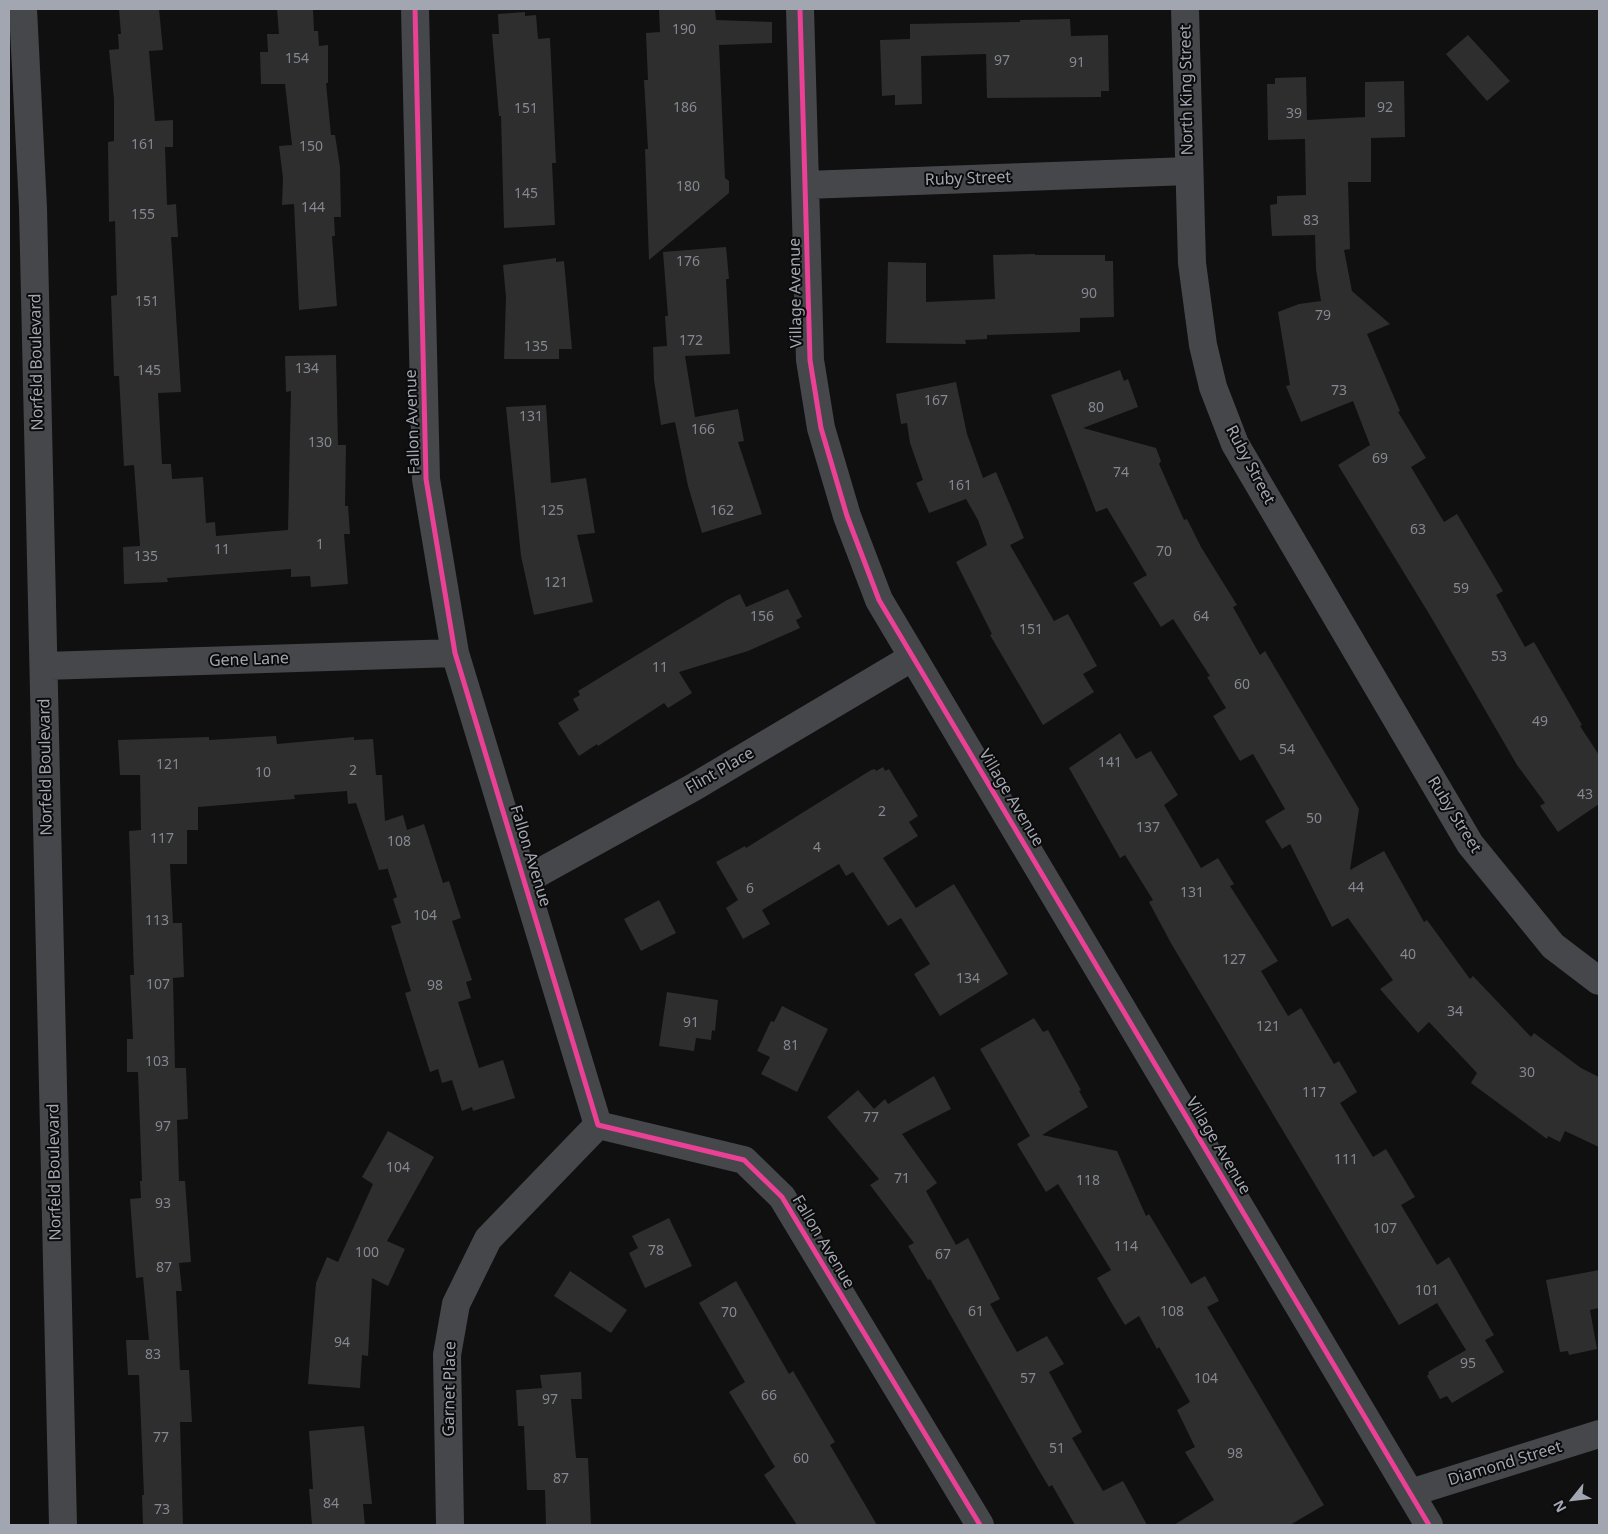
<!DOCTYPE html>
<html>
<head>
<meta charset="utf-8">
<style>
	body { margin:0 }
	#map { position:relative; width:1608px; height:1534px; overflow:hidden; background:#101011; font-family:"Noto Sans",sans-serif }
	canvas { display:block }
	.frame { position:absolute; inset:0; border:10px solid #a2a6b1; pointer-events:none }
	.north { position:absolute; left:1548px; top:1474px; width:50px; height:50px; -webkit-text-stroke:4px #0b0b0c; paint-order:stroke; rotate:241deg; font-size:14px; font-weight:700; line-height:20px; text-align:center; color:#a2a6b1 }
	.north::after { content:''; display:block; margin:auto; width:18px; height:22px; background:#a2a6b1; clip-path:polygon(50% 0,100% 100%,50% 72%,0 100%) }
</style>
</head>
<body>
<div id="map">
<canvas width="1608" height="1534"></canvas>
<div class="frame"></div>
<div class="north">N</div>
</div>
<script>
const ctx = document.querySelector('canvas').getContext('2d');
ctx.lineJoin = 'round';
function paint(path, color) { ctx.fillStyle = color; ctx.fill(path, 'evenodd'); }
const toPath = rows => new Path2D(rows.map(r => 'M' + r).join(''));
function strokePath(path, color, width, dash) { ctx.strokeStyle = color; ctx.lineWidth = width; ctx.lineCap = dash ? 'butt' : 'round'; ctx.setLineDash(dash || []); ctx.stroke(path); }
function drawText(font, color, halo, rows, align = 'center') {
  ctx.font = font + ' "Noto Sans",sans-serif'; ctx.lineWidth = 4; ctx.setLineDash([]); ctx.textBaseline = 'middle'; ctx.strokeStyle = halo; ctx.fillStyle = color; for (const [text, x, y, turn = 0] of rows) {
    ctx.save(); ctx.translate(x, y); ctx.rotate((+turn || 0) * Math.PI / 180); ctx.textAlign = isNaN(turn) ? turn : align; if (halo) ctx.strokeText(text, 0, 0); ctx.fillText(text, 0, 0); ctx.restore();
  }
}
const building = toPath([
	[119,9,159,9,163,50,149,51,155,121,173,120,173,147,165,147,167,205,176,204,178,237,171,237,181,392,158,393,162,464,171,464,172,479,203,477,206,523,215,522,216,536,288,530,291,391,286,392,285,356,336,355,338,445,346,445,345,506,348,506,350,534,344,534,348,584,311,587,310,576,291,577,291,569,167,578,168,582,124,584,123,547,140,546,134,465,124,466,119,376,114,376,111,296,117,295,115,221,109,222,108,142,114,141,114,99,109,50,119,49,118,34,121,34],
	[277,9,313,9,314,31,318,31,319,46,328,45,328,83,326,83,331,135,335,135,340,167,341,217,334,217,335,236,332,236,337,306,299,310,294,204,282,205,283,178,279,146,292,145,285,84,261,84,260,52,268,52,267,34,279,34],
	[659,9,715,9,716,20,772,22,772,43,719,45,725,178,729,181,729,193,649,260,645,149,648,149,644,80,648,80,646,33,660,32],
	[525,12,525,16,536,15,538,39,550,38,556,163,552,163,555,225,504,228,501,116,499,116,492,34,499,34,498,14],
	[1070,19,1071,36,1108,35,1109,91,1101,91,1101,97,987,98,986,54,921,56,922,104,895,105,895,95,882,96,880,40,910,39,910,24,1020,22,1020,20],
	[1468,35,1510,81,1487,101,1446,54],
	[1306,77,1307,120,1365,117,1365,82,1404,81,1405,137,1371,138,1371,182,1348,182,1350,249,1344,250,1352,291,1390,324,1367,334,1400,411,1398,412,1426,458,1411,467,1444,522,1457,514,1503,591,1496,595,1525,647,1534,642,1582,725,1580,726,1599,755,1599,804,1558,832,1540,806,1545,803,1517,765,1431,617,1338,465,1370,445,1353,401,1301,422,1286,386,1290,385,1278,312,1299,304,1321,301,1316,269,1315,235,1272,236,1270,205,1277,204,1277,196,1306,195,1305,139,1268,140,1267,84,1275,84,1275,78],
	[726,247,729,279,726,279,730,354,685,356,695,417,738,409,744,441,738,442,762,514,702,533,688,486,675,422,661,425,654,380,653,347,667,346,665,316,668,316,663,252],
	[1035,254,1035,255,1105,255,1105,261,1113,261,1114,317,1080,318,1080,332,987,335,987,339,965,340,966,344,886,343,888,262,926,263,926,302,995,299,993,255],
	[556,258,556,262,564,261,572,349,559,349,559,359,504,359,506,297,503,265],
	[1120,370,1124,381,1128,379,1138,407,1083,428,1156,448,1161,461,1159,464,1184,520,1187,519,1201,547,1237,605,1233,607,1260,655,1265,651,1359,809,1350,870,1384,851,1424,922,1427,920,1470,979,1473,976,1531,1037,1534,1033,1581,1068,1599,1077,1599,1147,1565,1131,1560,1142,1548,1136,1547,1139,1471,1083,1477,1073,1429,1022,1418,1033,1380,989,1393,980,1348,918,1332,927,1290,844,1282,849,1265,821,1285,809,1253,754,1240,761,1213,716,1226,708,1207,677,1210,676,1173,619,1161,627,1133,583,1147,575,1107,508,1096,512,1051,395],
	[956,382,967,434,983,478,996,472,1024,538,1010,545,1054,621,1068,614,1097,666,1083,674,1094,692,1043,725,990,635,992,634,956,562,987,545,978,520,966,499,929,513,916,483,923,480,910,443,907,423,901,424,896,394],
	[546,405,551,483,586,478,595,533,577,535,593,602,534,615,521,556,506,407],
	[788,589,802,617,796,620,800,628,748,651,679,672,692,693,668,708,664,703,598,746,597,744,579,756,558,723,579,710,573,699,580,695,578,691,727,600,740,594,746,607],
	[1120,733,1136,759,1151,751,1178,795,1164,805,1201,868,1218,858,1234,884,1230,886,1278,961,1261,971,1288,1016,1301,1008,1334,1064,1339,1061,1357,1092,1340,1103,1373,1157,1386,1149,1415,1197,1401,1205,1437,1265,1449,1257,1494,1335,1485,1340,1504,1372,1452,1403,1447,1396,1440,1399,1427,1376,1429,1374,1428,1372,1466,1350,1437,1303,1399,1325,1172,945,1149,902,1153,900,1125,855,1120,858,1069,768],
	[276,736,277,744,354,737,354,740,373,739,376,775,382,775,385,821,403,815,407,830,424,824,443,883,449,881,461,918,452,921,472,980,466,982,471,998,458,1002,479,1068,503,1060,515,1098,473,1111,472,1107,462,1111,452,1080,442,1083,438,1069,430,1072,405,993,411,991,391,926,401,923,393,899,397,897,387,867,387,869,379,870,356,803,348,804,347,791,294,795,295,799,198,807,198,830,187,830,187,864,170,864,173,923,182,923,184,977,173,978,175,1068,186,1068,188,1119,177,1120,179,1181,185,1181,191,1262,179,1263,182,1291,176,1291,180,1370,189,1370,192,1422,180,1422,183,1525,143,1525,142,1495,144,1495,139,1375,128,1375,126,1340,149,1340,143,1277,136,1278,130,1199,141,1198,140,1181,142,1181,138,1072,127,1072,127,1039,133,1039,130,975,134,975,129,831,141,830,140,775,120,775,118,740,209,737,209,740],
	[883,767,885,771,889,769,918,816,909,822,918,836,883,858,916,908,954,884,1008,974,940,1016,914,974,930,964,901,918,888,926,853,872,846,876,839,864,762,910,770,924,743,939,726,908,738,900,716,862,745,846,746,848,871,770,875,769,876,771],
	[659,900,676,933,641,951,624,919],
	[667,992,718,1000,715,1031,712,1030,711,1040,696,1038,694,1051,659,1046],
	[782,1006,828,1029,797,1092,761,1074,770,1057,757,1051,771,1021,774,1022],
	[1034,1018,1043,1032,1048,1030,1081,1090,1079,1091,1088,1107,1042,1135,1117,1151,1146,1216,1149,1214,1191,1284,1205,1276,1219,1301,1207,1307,1324,1505,1290,1525,1174,1525,1214,1500,1185,1452,1195,1447,1177,1410,1190,1402,1159,1347,1157,1349,1139,1316,1125,1325,1111,1302,1097,1278,1111,1270,1058,1184,1046,1192,1017,1144,1030,1136,980,1049],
	[934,1076,951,1109,902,1134,937,1183,926,1191,956,1245,968,1238,1000,1299,990,1304,1017,1352,1047,1336,1064,1364,1049,1372,1082,1432,1072,1438,1103,1491,1123,1481,1147,1525,1075,1525,1052,1485,1049,1487,1034,1462,930,1279,928,1280,908,1246,914,1243,870,1185,879,1179,827,1117,858,1090,874,1109,885,1099,888,1104],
	[388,1131,434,1157,387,1241,405,1249,388,1286,372,1278,368,1356,362,1355,360,1388,308,1384,316,1283,327,1257,338,1262,373,1184,362,1177],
	[669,1218,692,1266,645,1288,629,1253,638,1248,632,1236],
	[1599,1270,1599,1308,1590,1310,1597,1349,1569,1355,1568,1351,1560,1352,1546,1280],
	[570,1271,627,1310,611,1333,554,1296],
	[736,1281,789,1374,793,1371,835,1442,830,1445,877,1525,797,1525,764,1475,775,1467,729,1392,745,1382,699,1303],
	[581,1372,582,1399,571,1399,576,1458,588,1458,591,1525,546,1525,545,1490,527,1490,524,1426,518,1426,516,1390,542,1388,540,1375],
	[364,1426,372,1504,363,1504,365,1525,312,1525,309,1489,313,1489,309,1431]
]);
const minor = toPath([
	[23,9,33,208,63,1525],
	[415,9,426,479,455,653,598,1125,744,1160,782,1197,980,1525],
	[800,9,810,360,821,428,847,516,879,600,1429,1525],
	[1185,9,1192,263,1203,345,1213,387,1235,444,1470,844,1553,946,1599,981],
	[806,185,1189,171],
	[44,666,455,653],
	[524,881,694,787,913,657],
	[1410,1493,1599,1434],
	[450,1525,447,1355,456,1304,488,1239,598,1125]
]);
const cycleway = toPath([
	[415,9,426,479,455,653,598,1125,744,1160,782,1197,980,1525],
	[800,9,810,360,821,428,847,516,879,600,1429,1525]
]);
const numberNames = [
	["190",684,30],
	["154",297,59],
	["97",1002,61],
	["91",1077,63],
	["186",685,108],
	["92",1385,108],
	["151",526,109],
	["39",1294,114],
	["161",143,145],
	["150",311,147],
	["180",688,187],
	["145",526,194],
	["144",313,208],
	["155",143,215],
	["83",1311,221],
	["176",688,262],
	["90",1089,294],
	["151",147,302],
	["79",1323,316],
	["172",691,341],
	["135",536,347],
	["134",307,369],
	["145",149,371],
	["73",1339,391],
	["167",936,401],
	["80",1096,408],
	["131",531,417],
	["166",703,430],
	["130",320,443],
	["69",1380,459],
	["74",1121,473],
	["161",960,486],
	["125",552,511],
	["162",722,511],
	["63",1418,530],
	["1",320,545],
	["11",222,550],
	["70",1164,552],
	["135",146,557],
	["121",556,583],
	["59",1461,589],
	["156",762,617],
	["64",1201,617],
	["151",1031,630],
	["53",1499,657],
	["11",660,668],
	["60",1242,685],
	["49",1540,722],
	["54",1287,750],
	["141",1110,763],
	["121",168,765],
	["2",353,771],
	["10",263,773],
	["43",1585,795],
	["2",882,812],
	["50",1314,819],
	["137",1148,828],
	["117",162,839],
	["108",399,842],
	["4",817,848],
	["44",1356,888],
	["6",750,889],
	["131",1192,893],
	["104",425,916],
	["113",157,921],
	["40",1408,955],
	["127",1234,960],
	["134",968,979],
	["107",158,985],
	["98",435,986],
	["34",1455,1012],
	["91",691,1023],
	["121",1268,1027],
	["81",791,1046],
	["103",157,1062],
	["30",1527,1073],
	["117",1314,1093],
	["77",871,1118],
	["97",163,1127],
	["111",1346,1160],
	["104",398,1168],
	["71",902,1179],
	["118",1088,1181],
	["93",163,1204],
	["107",1385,1229],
	["114",1126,1247],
	["78",656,1251],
	["100",367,1253],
	["67",943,1255],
	["87",164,1268],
	["101",1427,1291],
	["61",976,1312],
	["108",1172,1312],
	["70",729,1313],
	["94",342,1343],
	["83",153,1355],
	["95",1468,1364],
	["57",1028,1379],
	["104",1206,1379],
	["66",769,1396],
	["97",550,1400],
	["77",161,1438],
	["51",1057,1449],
	["98",1235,1454],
	["60",801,1459],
	["87",561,1479],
	["84",331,1504],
	["73",162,1510]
];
const streetNames = [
	["North King Street",1187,90,-91],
	["Ruby Street",968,179,-2],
	["Village Avenue",796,293,-91],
	["Norfeld Boulevard",37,362,-91],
	["Fallon Avenue",413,422,-92],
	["Ruby Street",1250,465,62],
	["Gene Lane",249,660,-2],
	["Norfeld Boulevard",46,767,-91],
	["Flint Place",720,771,-30],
	["Village Avenue",1011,798,59],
	["Ruby Street",1454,815,58],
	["Fallon Avenue",530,856,73],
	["Village Avenue",1218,1146,59],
	["Norfeld Boulevard",55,1172,-91],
	["Fallon Avenue",823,1242,59],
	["Garnet Place",450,1389,-89],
	["Diamond Street",1505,1464,-17]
];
paint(building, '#2e2e2f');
strokePath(minor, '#46474a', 28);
strokePath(cycleway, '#ea4096', 5);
drawText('14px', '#858890', null, numberNames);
drawText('16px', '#a2a6b1', '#0b0b0c', streetNames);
</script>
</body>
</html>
